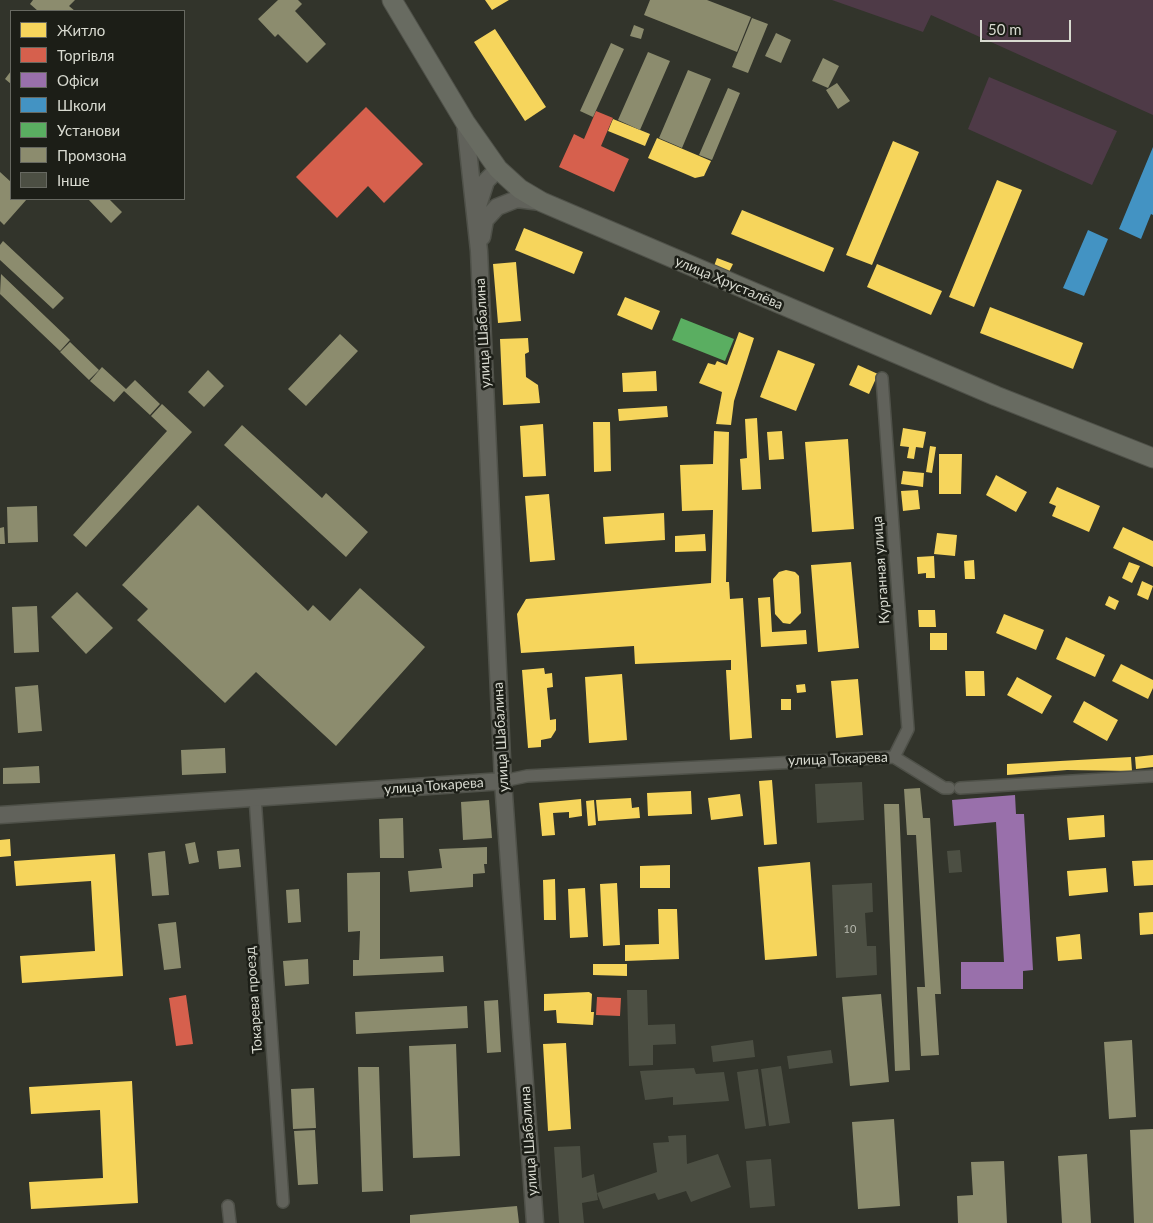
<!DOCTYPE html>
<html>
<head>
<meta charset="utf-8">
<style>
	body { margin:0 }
	#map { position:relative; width:1153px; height:1223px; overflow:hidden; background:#32342b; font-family:Lato,sans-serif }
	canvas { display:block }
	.legend { position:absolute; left:10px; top:10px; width:175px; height:190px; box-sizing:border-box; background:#1c1e17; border:1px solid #676961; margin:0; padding:6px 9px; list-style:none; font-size:15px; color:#d8dad0 }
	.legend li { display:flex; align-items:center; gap:10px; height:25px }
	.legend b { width:25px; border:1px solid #676961 }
	.scale { position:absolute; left:980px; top:20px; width:91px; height:22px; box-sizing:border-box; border:2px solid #d8dad0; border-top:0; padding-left:6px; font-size:15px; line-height:18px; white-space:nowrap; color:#d8dad0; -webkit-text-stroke:4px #1c1e17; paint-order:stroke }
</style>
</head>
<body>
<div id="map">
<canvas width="1153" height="1223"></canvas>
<ul class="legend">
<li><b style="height:14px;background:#f6d55c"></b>Житло</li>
<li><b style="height:14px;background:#d6604d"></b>Торгівля</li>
<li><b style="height:14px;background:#9970ab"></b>Офіси</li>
<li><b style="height:14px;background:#4393c3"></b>Школи</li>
<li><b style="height:14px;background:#5aae61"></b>Установи</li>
<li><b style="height:14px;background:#8c8c6e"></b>Промзона</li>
<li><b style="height:14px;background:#4c4f43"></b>Інше</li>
</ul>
<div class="scale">50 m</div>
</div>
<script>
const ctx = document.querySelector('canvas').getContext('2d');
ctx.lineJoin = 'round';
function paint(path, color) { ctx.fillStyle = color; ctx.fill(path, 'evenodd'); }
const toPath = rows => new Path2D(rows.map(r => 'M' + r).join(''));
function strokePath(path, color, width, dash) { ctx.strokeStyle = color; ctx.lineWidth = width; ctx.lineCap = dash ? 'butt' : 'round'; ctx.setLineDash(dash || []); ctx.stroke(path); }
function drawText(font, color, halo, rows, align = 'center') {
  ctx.font = font + ' Lato,sans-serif'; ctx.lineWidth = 5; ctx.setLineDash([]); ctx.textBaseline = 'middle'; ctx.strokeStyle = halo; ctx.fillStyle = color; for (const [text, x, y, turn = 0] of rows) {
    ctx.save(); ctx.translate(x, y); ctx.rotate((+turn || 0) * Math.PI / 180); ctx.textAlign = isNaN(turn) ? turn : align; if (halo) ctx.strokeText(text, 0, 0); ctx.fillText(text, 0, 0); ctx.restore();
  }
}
const green = toPath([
	[832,0,1153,0,1153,115,931,15,923,32],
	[989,77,1117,131,1092,185,968,129]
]);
const homes = toPath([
	[485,0,509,0,492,10],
	[495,29,546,107,525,121,474,42],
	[613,119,650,134,645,146,608,131],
	[657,138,711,161,704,176,695,178,648,158],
	[893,141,919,152,872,265,846,255],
	[997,180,1022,190,974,307,949,297],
	[742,210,834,248,824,272,731,234],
	[524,228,583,252,574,274,515,250],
	[717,258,733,264,729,272,714,266],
	[516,262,521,321,498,323,493,264],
	[877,264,942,291,931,315,867,287],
	[625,297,660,311,652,330,617,315],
	[990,307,1083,343,1073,369,980,333],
	[739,332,754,338,734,401,731,425,716,424,722,392,699,383,708,363,715,365,717,361,727,365],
	[528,338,529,352,525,354,526,377,538,385,540,403,503,405,500,339],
	[778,350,815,364,796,411,760,397],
	[858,365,878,374,869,394,849,385],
	[656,371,657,391,623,392,622,373],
	[667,406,668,417,619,421,618,409],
	[757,418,761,489,742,490,740,459,747,458,745,419],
	[593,422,610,422,611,471,594,472],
	[543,424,546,476,523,477,520,426],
	[903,428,926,432,923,448,916,447,914,459,907,458,909,447,900,446],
	[714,431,729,432,726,582,729,582,730,599,743,598,752,738,730,740,726,670,731,670,731,660,635,664,634,646,521,653,517,614,526,599,711,583,713,510,682,511,680,465,713,464],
	[782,431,784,459,769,460,767,432],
	[848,439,854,529,812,532,805,442],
	[930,446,936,447,932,473,926,472],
	[939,454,962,454,961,494,939,494],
	[903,471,924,473,923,487,901,484],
	[996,475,1027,492,1016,512,986,495],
	[1057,487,1100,506,1089,532,1052,516,1056,506,1049,503],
	[918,490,920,509,903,511,901,491],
	[549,494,555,560,530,562,525,496],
	[664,513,665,540,605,544,603,517],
	[1123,527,1153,541,1153,567,1113,548],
	[937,533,957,535,955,556,934,554],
	[705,534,706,551,675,552,675,536],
	[934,556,935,578,926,578,926,573,918,574,917,557],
	[974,560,975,579,965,579,964,561],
	[851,562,859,648,818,652,811,565],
	[1129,562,1140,566,1132,583,1122,578],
	[786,570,795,572,799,576,801,613,790,624,783,623,775,614,773,579,779,572],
	[1142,581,1153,586,1148,600,1137,595],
	[1109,596,1119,601,1115,610,1105,605],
	[770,597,772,632,806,630,807,644,761,647,758,598],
	[918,610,935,610,936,627,919,627],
	[1004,614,1044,630,1036,650,996,633],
	[930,633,947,633,947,650,930,650],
	[1066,637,1105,655,1095,677,1056,659],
	[1121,664,1153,680,1153,688,1148,699,1112,681],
	[544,668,545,674,552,673,553,687,547,688,550,720,556,719,556,730,551,738,541,740,541,747,528,748,522,670],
	[965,671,984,671,985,696,966,696],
	[622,674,627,740,589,743,585,677],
	[1017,677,1052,696,1042,714,1007,695],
	[858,679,863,735,836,738,831,681],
	[805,684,806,692,797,693,796,685],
	[781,699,791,699,791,710,781,710],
	[1084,701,1118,720,1107,741,1073,722],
	[1153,755,1153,767,1136,769,1135,757],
	[1131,757,1132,771,1067,770,1007,775,1007,764],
	[772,780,777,844,764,845,759,781],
	[691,791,692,814,648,816,647,793],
	[740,794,743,816,711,820,708,798],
	[631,798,632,808,639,807,640,818,598,821,596,800],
	[581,799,582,816,569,818,569,812,553,813,555,835,542,836,539,803],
	[594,800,596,825,588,826,586,801],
	[1104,815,1105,837,1069,840,1067,818],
	[10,839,11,856,0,857,0,840],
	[115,854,123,976,22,983,20,956,95,951,91,881,16,886,14,861],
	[1153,860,1153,885,1134,886,1132,861],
	[810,862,817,956,765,960,758,867],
	[670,865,670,888,640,888,640,866],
	[1106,868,1108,892,1069,896,1067,871],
	[555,879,556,920,544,920,543,880],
	[617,883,620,945,603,946,600,884],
	[585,888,588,937,570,938,568,889],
	[658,909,677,909,679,959,625,961,625,945,659,944],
	[1153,912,1153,934,1140,935,1139,913],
	[1080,934,1082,959,1058,961,1056,937],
	[593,964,627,964,627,976,593,975],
	[589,992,592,994,591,1012,594,1012,593,1025,557,1023,556,1010,544,1011,544,994],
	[566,1043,571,1129,548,1131,543,1044],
	[132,1081,138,1203,31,1209,29,1182,103,1178,100,1110,31,1114,29,1087]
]);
const shops = toPath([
	[366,107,423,164,384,203,368,186,337,218,296,177],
	[596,111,613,118,601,146,629,159,614,192,559,167,574,134,584,139],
	[186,995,193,1044,176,1046,169,998],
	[597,997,621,998,620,1016,596,1015]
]);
const offices = toPath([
	[1015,795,1016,814,1024,814,1033,970,1023,971,1023,989,961,989,961,962,1004,962,996,822,954,826,952,800]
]);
const schools = toPath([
	[1153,147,1153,215,1151,214,1141,239,1119,229],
	[1088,230,1108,239,1084,296,1063,288]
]);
const public = toPath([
	[681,318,734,339,725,361,672,340]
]);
const industry = toPath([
	[33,0,75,0,69,6,75,11,38,11,30,4],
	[278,0,298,0,302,4,295,11,326,44,307,63,278,34,275,37,258,19],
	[650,0,707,0,751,17,737,52,644,15],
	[752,18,768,24,748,73,732,67],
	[634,25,644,29,641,39,630,36],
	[776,33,791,40,781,63,765,56],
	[611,43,624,49,593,117,580,111],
	[648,52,670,61,640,130,618,120],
	[823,58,839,66,828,88,812,81],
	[688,70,711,79,682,148,659,138],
	[11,71,11,84,5,79],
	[837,83,850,101,838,109,826,90],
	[728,88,740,93,712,160,699,155],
	[0,172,11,182,11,199,27,199,4,225,0,221],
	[88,199,109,199,122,212,111,223],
	[3,241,64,298,53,309,0,260,0,245],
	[1,274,70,340,60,351,0,294],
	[340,334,358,351,306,406,288,389],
	[70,342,99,370,89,380,60,352],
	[102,367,126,389,135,380,160,404,150,415,124,391,114,402,90,381],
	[208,370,224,386,204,407,188,392],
	[162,404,192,432,86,547,73,535,167,431,151,416],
	[242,425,322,498,326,493,368,532,346,557,224,445],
	[198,505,308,611,313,605,330,621,360,588,425,647,336,746,256,672,225,703,137,620,148,609,122,585],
	[37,506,38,542,8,543,7,507],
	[4,527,5,544,0,544,0,528],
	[77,592,113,628,86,654,51,617],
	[37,606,39,652,14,653,12,607],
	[38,685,42,731,18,733,15,687],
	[225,748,226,773,182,775,181,750],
	[39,766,40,783,3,784,3,768],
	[920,788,923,818,930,818,941,994,935,994,939,1055,921,1056,917,987,925,987,916,835,907,835,904,789],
	[489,800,492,838,463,840,461,802],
	[884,804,899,804,910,1070,895,1071],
	[403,818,404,858,380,858,379,819],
	[195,842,199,862,189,864,185,844],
	[487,847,487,864,484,864,485,873,473,874,473,887,410,892,408,871,442,868,439,849],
	[239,849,241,867,219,869,217,851],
	[165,851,169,895,152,896,148,853],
	[380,872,380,959,443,956,444,972,353,976,353,960,359,960,360,931,348,932,347,873],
	[299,889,301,922,288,923,286,890],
	[176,922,181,968,164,970,158,924],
	[308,959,309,984,285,986,283,961],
	[881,994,889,1082,850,1086,842,997],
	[498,1000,501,1052,487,1053,484,1001],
	[467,1006,468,1028,356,1034,355,1012],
	[1132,1040,1136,1117,1109,1119,1104,1042],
	[456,1044,460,1156,413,1158,409,1046],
	[358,1067,379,1067,383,1191,362,1192],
	[314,1088,316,1128,293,1129,291,1089],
	[894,1119,900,1206,858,1209,852,1122],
	[1153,1129,1153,1223,1134,1223,1130,1130],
	[315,1130,318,1184,298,1185,294,1131],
	[1087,1154,1091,1223,1062,1223,1058,1156],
	[1004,1161,1007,1223,958,1223,957,1196,973,1195,971,1162],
	[517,1206,519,1223,410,1223,410,1215]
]);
const building = toPath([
	[862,782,864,820,817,823,815,784],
	[960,850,962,872,949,873,947,851],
	[872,883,873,912,865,913,867,946,876,946,877,975,836,978,832,885],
	[627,990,647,990,648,1025,675,1024,676,1044,653,1045,653,1065,629,1066],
	[753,1040,755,1057,713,1062,711,1046],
	[831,1050,833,1063,789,1069,787,1056],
	[781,1066,790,1123,769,1126,761,1069],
	[694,1068,696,1074,724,1072,729,1101,673,1105,673,1097,645,1100,640,1071],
	[758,1069,766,1126,745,1129,737,1072],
	[686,1135,687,1164,718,1154,731,1187,691,1202,686,1191,658,1200,655,1193,603,1209,597,1193,657,1172,653,1143,669,1142,668,1136],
	[580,1146,582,1178,594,1174,598,1200,582,1203,584,1223,559,1223,554,1147],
	[771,1159,775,1206,750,1208,746,1161]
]);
const street = toPath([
	[882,378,908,729,894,757],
	[503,781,527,776,894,757,944,788,949,788],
	[960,788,1153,776],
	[255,797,283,1202],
	[228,1206,230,1223]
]);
const secondary = toPath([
	[465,122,479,251,503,781,535,1223],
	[478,206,486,181,498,169],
	[482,237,485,220,497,207,517,199,541,202],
	[0,815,503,781]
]);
const primary = toPath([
	[392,0,465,122,498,169,520,189,542,202,996,396,1153,458]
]);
const numberNames = [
	["10",850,929]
];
const streetNames = [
	["улица Хрусталёва",729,283,23],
	["улица Шабалина",483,333,-93],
	["Курганная улица",881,570,-94],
	["улица Шабалина",501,737,-93],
	["улица Токарева",838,759,-2],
	["улица Токарева",434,786,-4],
	["Токарева проезд",254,1000,-94],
	["улица Шабалина",529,1141,-94]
];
paint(green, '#4e3a47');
paint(homes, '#f6d55c');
paint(shops, '#d6604d');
paint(offices, '#9970ab');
paint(schools, '#4393c3');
paint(public, '#5aae61');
paint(industry, '#8c8c6e');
paint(building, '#4c4f43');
strokePath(street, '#4f5149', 14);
strokePath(secondary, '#4f5149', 19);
strokePath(primary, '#4f5149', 21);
strokePath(street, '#61625b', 11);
strokePath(secondary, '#61625b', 16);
strokePath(primary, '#686b61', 19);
drawText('11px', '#b5b7ad', null, numberNames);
drawText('14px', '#d8dad0', '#1c1e17', streetNames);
</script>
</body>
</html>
